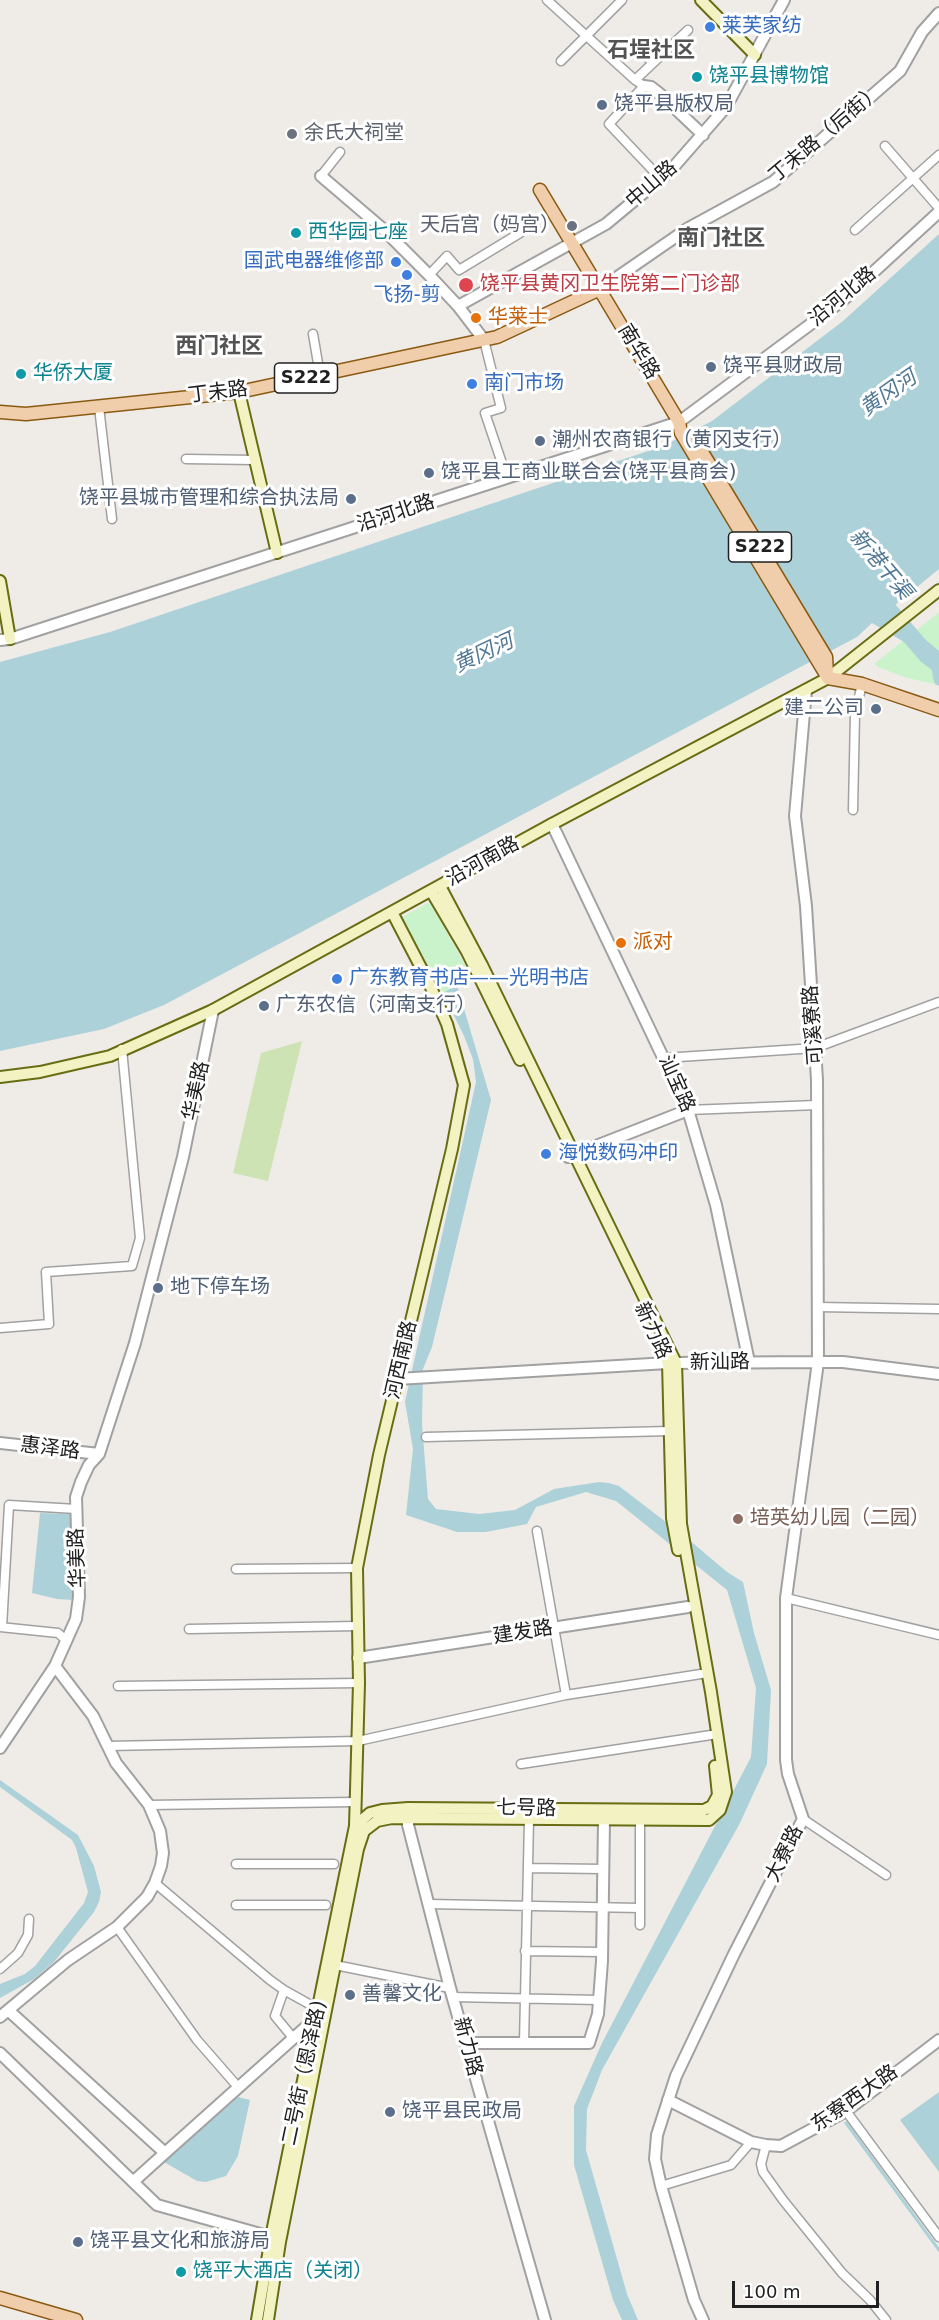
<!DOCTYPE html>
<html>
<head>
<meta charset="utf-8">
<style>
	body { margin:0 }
	#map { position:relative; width:939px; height:2320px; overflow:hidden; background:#efece8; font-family:"DejaVu Sans",sans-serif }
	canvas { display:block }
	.scale { position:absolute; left:732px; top:2281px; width:147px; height:27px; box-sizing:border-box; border:3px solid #202020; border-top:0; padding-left:8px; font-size:18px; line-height:21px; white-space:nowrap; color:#202020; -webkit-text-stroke:4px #fff; paint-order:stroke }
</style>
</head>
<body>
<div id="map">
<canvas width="939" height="2320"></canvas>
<div class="scale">100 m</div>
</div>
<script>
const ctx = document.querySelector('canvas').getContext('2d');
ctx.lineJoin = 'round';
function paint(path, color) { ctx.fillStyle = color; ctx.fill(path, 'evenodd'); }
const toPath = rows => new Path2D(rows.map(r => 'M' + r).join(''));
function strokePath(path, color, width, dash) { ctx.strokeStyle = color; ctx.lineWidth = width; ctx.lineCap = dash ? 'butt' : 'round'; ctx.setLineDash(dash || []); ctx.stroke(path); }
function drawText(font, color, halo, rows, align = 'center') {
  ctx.font = font + ' "DejaVu Sans","Noto Sans SC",sans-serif'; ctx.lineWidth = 6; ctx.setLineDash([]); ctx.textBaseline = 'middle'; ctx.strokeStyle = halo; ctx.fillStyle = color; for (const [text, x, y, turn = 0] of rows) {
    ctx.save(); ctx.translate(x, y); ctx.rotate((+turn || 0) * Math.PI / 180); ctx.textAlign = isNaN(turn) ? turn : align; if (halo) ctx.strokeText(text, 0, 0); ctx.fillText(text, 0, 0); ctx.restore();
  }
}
const grass = toPath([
	[302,1041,268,1181,233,1173,261,1053]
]);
const park = toPath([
	[939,612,939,655,932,665,935,684,907,678,880,668,874,664],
	[430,902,473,979,443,993,402,917]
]);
const water = toPath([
	[939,234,939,569,884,614,921,636,939,651,939,686,935,684,933,678,931,664,916,649,872,623,857,637,164,1005,104,1029,0,1051,0,662,110,632,663,446,712,421,843,321],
	[457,985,491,1100,432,1347,423,1369,422,1424,428,1499,436,1509,479,1514,515,1510,554,1489,599,1482,609,1483,619,1486,688,1539,727,1572,743,1582,754,1633,771,1690,767,1764,740,1823,602,2070,587,2109,586,2150,627,2294,638,2320,622,2320,613,2300,574,2165,574,2106,602,2043,751,1757,756,1688,727,1590,616,1501,586,1492,536,1507,527,1524,486,1532,457,1532,406,1515,413,1449,405,1402,476,1082,473,1059,464,1036,443,993],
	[40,1513,70,1514,73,1600,57,1599,32,1593],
	[0,1780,78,1835,94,1866,101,1892,99,1902,94,1912,54,1962,34,1979,0,1998,0,1984,25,1974,35,1966,84,1903,88,1892,76,1848,72,1840,0,1787],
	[939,2092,939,2172,900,2120],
	[238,2097,250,2100,238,2156,226,2176,206,2182,197,2181,164,2162]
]);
const stream = toPath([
	[846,2123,939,2250]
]);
const river = toPath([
	[873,592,926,654,939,664]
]);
const minor = toPath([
	[547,0,635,80,644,86,609,124,661,179],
	[632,42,653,63,635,80],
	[561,61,622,0],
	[653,63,688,30],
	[885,146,939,208],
	[321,176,340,152],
	[855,230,939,155],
	[429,275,447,256,459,270,520,233],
	[313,334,320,375],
	[484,340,501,408,485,413,507,478],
	[99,407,112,519],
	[186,459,256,460],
	[853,810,855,714,862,684],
	[664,1058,815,1048,939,1002],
	[688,1110,817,1105],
	[817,1307,939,1309],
	[0,1328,49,1324,46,1272,132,1266,140,1238,122,1049],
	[426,1437,670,1431],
	[537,1531,566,1695],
	[236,1569,357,1568],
	[786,1598,939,1635],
	[0,1627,58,1633,67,1641],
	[2,1627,9,1505,76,1509],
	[189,1629,358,1626],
	[118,1686,359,1683],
	[108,1746,358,1741,566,1695,701,1674],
	[521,1764,711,1735],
	[149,1805,355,1802],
	[803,1819,886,1875],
	[236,1864,334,1864],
	[528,1868,603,1869],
	[155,1883,270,1980,284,1990,318,2009],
	[428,1904,640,1908],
	[236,1905,326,1905],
	[640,1925,640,1820],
	[117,1927,197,2040,238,2087],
	[525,1951,602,1952],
	[335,1965,450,1988],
	[0,1969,18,1953,28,1935,29,1919],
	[284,1990,275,2016,294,2039],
	[453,1997,599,2000],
	[524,2043,529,1820],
	[846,2111,939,2237],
	[766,2145,761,2164,763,2172,783,2200,842,2273,870,2300,886,2320],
	[661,2186,731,2165,751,2142]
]);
const tertiary = toPath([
	[644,86,651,87,660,94,703,135],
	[321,176,383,229,429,275,458,306,484,340],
	[600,289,687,229,773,182,900,71,922,32,939,13],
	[458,306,606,224,671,170,726,107,784,0],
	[0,640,10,639,679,422,843,300,939,212],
	[552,824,688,1110,716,1205,749,1362],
	[568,1157,688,1110],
	[397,1379,668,1363,818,1362,843,1362,939,1374],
	[0,1443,99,1454],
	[358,1658,688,1607],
	[0,1748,55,1666],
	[408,1811,408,1825,450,1988,545,2320],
	[8,2010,165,2153,316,2018],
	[0,2017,68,1960,117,1927,147,1897,155,1883,161,1866,163,1853,160,1831,149,1805,116,1763,93,1716,55,1666,76,1619,79,1597,76,1497,81,1482,89,1465,99,1454,135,1343,183,1157,213,1010],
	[466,2043,589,2043,598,2014,602,1961,604,1820],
	[0,2053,157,2205,271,2237],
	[668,2100,751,2142,766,2145,781,2146,846,2111,939,2040],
	[134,2181,165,2153],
	[703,2320,694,2300,661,2186,655,2159,657,2135,676,2076,734,1954,803,1819,788,1774,786,1760,786,1598,818,1362,817,1080,806,906,795,816,806,690]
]);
const secondary = toPath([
	[701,0,755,55],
	[239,392,277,553],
	[0,581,10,639],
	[431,891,467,952,520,1060],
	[0,1077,40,1072,110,1056,213,1010,552,824,828,678,939,590],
	[663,1352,668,1363,672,1518,678,1550],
	[355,1826,370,1813,382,1810,408,1808,704,1810,712,1806,718,1795,715,1766],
	[257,2320,271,2237,355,1826,359,1683,357,1568,379,1455,452,1149,464,1085,447,1024,429,983,392,912],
	[268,2320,280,2242,358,1849,364,1831,377,1821,392,1818,709,1820,720,1810,726,1792,711,1692,681,1524,676,1363,482,965,440,886]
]);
const primary = toPath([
	[540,190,679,422,681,433,828,678],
	[0,412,26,414,239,392,497,337,600,289],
	[699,447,826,657,827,674],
	[828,678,862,684,939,710],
	[0,2298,76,2320]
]);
const markers = [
	[710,27,6,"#3f7fe0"],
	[697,77,6,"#0f9aa8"],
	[602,105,6,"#5c6f8a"],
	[292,134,6,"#6b7280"],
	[572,226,6,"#6b7280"],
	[296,233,6,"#0f9aa8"],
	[396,262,6,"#3f7fe0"],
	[407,275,6,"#3f7fe0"],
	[466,285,8,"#e0444e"],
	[476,318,6,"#e8710a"],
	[711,367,6,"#5c6f8a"],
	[21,374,6,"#0f9aa8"],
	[472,384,6,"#3f7fe0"],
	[540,441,6,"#5c6f8a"],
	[429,473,6,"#5c6f8a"],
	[351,499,6,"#5c6f8a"],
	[876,709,6,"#5c6f8a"],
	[621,943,6,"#e8710a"],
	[337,979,6,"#3f7fe0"],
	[264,1006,6,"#5c6f8a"],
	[546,1154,6,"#3f7fe0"],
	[158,1288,6,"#5c6f8a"],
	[738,1519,6,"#8d6e63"],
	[350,1995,6,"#5c6f8a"],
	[390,2112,6,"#5c6f8a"],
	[78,2242,6,"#5c6f8a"],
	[181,2272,6,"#0f9aa8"]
];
const shields = [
	[306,378,63],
	[760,547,63]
];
const shieldNames = [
	["S222",306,378],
	["S222",760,547]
];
const shopNames = [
	["莱芙家纺",722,27],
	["国武电器维修部",384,262,"right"],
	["飞扬-剪",407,296,"center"],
	["南门市场",484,384],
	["广东教育书店——光明书店",349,979],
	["海悦数码冲印",558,1154]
];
const cultureNames = [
	["饶平县博物馆",709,77],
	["西华园七座",308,233],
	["华侨大厦",33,374],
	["饶平大酒店（关闭）",193,2272]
];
const serviceNames = [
	["饶平县版权局",614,105],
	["饶平县财政局",723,367],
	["潮州农商银行（黄冈支行）",552,441],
	["饶平县工商业联合会(饶平县商会)",441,473],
	["饶平县城市管理和综合执法局",339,499,"right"],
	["建二公司",864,709,"right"],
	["广东农信（河南支行）",276,1006],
	["地下停车场",170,1288],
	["善馨文化",362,1995],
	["饶平县民政局",402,2112],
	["饶平县文化和旅游局",90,2242]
];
const worshipNames = [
	["余氏大祠堂",304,134],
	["天后宫（妈宫）",560,226,"right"]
];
const streetNames = [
	["丁未路（后街）",826,134,-40],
	["中山路",652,185,-41],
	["沿河北路",843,297,-40],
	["南华路",638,352,59],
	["丁未路",218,393,-7],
	["沿河北路",396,514,-18],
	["沿河南路",483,862,-29],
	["可溪寮路",814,1025,-94],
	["汕宝路",676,1084,66],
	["华美路",197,1091,-78],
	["新力路",652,1331,65],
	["河西南路",402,1360,-77],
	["新汕路",720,1363,-1],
	["惠泽路",50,1449,7],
	["华美路",78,1558,-92],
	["建发路",523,1633,-9],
	["七号路",526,1809,1],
	["大寮路",785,1854,-64],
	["新力路",467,2047,75],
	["二号街（恩泽路)",305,2073,-78],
	["东寮西大路",855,2099,-35]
];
const healthNames = [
	["饶平县黄冈卫生院第二门诊部",480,285]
];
const foodNames = [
	["华莱士",488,318],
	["派对",633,943]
];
const educationNames = [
	["培英幼儿园（二园）",750,1519]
];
const waterNames = [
	["黄冈河",889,394,-35],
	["新港干渠",880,565,50],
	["黄冈河",484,654,-25]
];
const quarterNames = [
	["石埕社区",651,51],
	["南门社区",721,239],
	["西门社区",219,347]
];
paint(grass, '#cee3b4');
paint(park, '#cbf3cb');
paint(water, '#add1d8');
strokePath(stream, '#add1d8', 3);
strokePath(river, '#add1d8', 18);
strokePath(minor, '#a1a1a1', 11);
strokePath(tertiary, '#a1a1a1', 14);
strokePath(secondary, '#686c12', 14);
strokePath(primary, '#8a5a12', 15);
strokePath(minor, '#fff', 8);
strokePath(tertiary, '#fff', 10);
strokePath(secondary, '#f2f2c3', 10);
strokePath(primary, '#f1ceab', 12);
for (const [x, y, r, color] of markers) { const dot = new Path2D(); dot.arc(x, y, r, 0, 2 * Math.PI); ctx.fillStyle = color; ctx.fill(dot); strokePath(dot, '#fff', 2); }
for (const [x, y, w] of shields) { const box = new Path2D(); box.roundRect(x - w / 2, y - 15, w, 30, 4.5); ctx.fillStyle = '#fff'; ctx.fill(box); strokePath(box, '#202020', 1.5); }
drawText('bold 18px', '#202020', null, shieldNames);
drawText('20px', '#366cbe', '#fff', shopNames, 'left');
drawText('20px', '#0d838f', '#fff', cultureNames, 'left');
drawText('20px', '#4e5e75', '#fff', serviceNames, 'left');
drawText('20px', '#5b616d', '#fff', worshipNames, 'left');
drawText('20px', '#202020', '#fff', streetNames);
drawText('20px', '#be3a42', '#fff', healthNames, 'left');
drawText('20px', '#c56008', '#fff', foodNames, 'left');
drawText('20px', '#785e54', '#fff', educationNames, 'left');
drawText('italic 21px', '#507896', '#fff', waterNames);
drawText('bold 22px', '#535353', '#fff', quarterNames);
</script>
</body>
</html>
